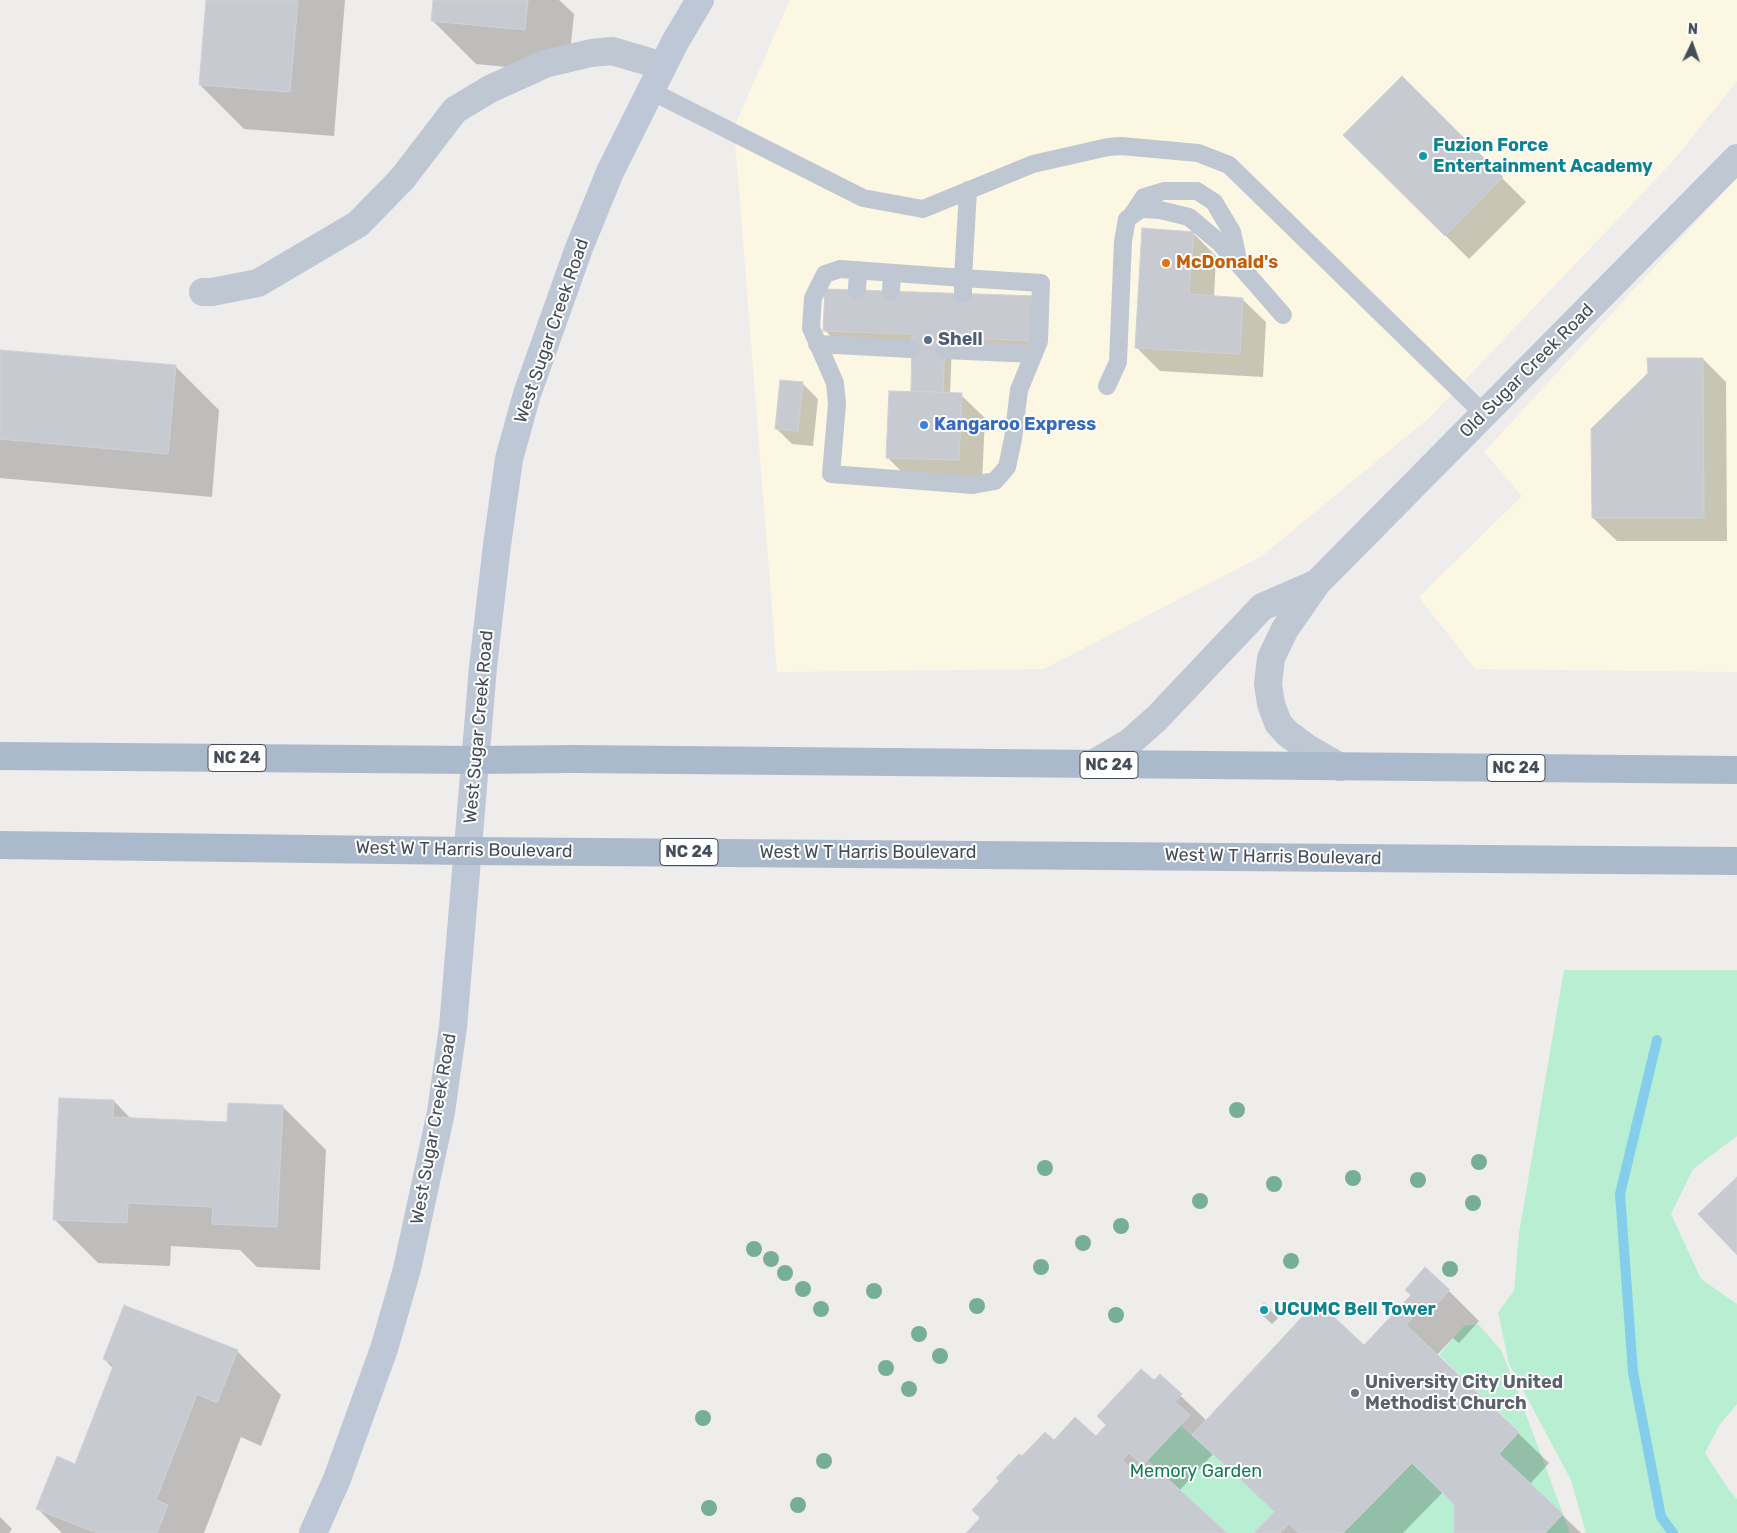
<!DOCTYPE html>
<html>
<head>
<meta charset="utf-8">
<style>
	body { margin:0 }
	#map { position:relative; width:1737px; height:1533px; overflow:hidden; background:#efecec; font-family:Rubik,sans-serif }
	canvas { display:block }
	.north { position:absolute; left:1667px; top:20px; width:50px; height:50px; -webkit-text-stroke:4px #fff; paint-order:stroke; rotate:3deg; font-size:14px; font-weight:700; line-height:20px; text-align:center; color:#444e59 }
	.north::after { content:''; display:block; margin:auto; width:18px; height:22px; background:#444e59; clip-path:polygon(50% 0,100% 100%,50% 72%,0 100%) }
</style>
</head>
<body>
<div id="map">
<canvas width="1737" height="1533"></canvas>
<div class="north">N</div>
</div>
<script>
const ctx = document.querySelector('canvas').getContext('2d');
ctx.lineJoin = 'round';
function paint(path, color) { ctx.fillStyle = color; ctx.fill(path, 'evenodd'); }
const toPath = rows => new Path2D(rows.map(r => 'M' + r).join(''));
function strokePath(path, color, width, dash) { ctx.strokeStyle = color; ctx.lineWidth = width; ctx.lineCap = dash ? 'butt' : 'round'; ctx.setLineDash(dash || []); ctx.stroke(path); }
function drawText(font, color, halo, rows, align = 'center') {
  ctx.font = font + ' Rubik,sans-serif'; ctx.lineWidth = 4; ctx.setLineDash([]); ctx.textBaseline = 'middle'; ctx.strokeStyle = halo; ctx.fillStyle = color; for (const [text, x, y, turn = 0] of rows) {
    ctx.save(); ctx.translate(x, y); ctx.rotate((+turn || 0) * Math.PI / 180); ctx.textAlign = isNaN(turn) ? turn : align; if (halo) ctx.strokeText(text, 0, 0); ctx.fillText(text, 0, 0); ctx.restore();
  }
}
const commercial = toPath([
	[790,0,1737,0,1737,81,1674,160,1430,417,1262,556,1044,669,777,672,734,127],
	[1737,178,1737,672,1475,669,1419,597,1522,496,1484,452]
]);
const green = toPath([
	[1564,970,1737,970,1737,1136,1693,1169,1671,1214,1701,1279,1737,1304,1737,1404,1720,1424,1705,1453,1729,1490,1737,1499,1737,1533,1586,1533,1571,1480,1509,1364,1498,1312,1514,1291,1519,1233],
	[1478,1324,1501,1350,1511,1374,1570,1533,1545,1533,1563,1514,1499,1454,1519,1431,1439,1355,1464,1326],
	[1180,1425,1275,1511,1254,1533,1227,1533,1148,1460],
	[1412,1463,1454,1504,1454,1533,1343,1533]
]);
const shadow = toPath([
	[207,0,345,0,334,136,244,129,200,85],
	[434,0,559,0,574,14,568,73,476,64,432,20],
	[1402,78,1526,202,1469,259,1345,135],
	[1193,233,1216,256,1214,297,1242,299,1266,322,1263,377,1160,371,1136,347],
	[1036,297,1042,348,952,344,950,394,961,395,985,418,982,483,911,481,887,457,915,393,912,390,913,341,832,338,825,330],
	[0,351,175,366,219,410,212,497,0,478],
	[1703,359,1726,382,1727,541,1617,541,1593,518],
	[781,382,803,384,818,399,813,446,792,444,776,428],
	[114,1101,131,1119,228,1124,282,1106,326,1150,320,1270,257,1267,240,1250,171,1246,170,1266,98,1263,54,1219],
	[1449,1291,1479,1321,1459,1343,1453,1338,1437,1355,1549,1463,1530,1484,1581,1533,1455,1533,1455,1504,1443,1492,1403,1533,1256,1533,1275,1512,1213,1454,1179,1491,1225,1533,968,1533,982,1518,1022,1458,1054,1442,1096,1437,1160,1376,1207,1421,1364,1346,1412,1295],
	[1264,1304,1278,1318,1272,1324,1258,1311],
	[237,1351,281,1395,261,1446,241,1437,204,1533,62,1533,38,1509,76,1465,113,1368,104,1359],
	[0,1517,12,1529,9,1533,0,1533]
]);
const stream = toPath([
	[1657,1040,1620,1194,1633,1372,1661,1517,1673,1533]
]);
const building = toPath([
	[206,0,298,0,290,92,199,85,206,0],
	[433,0,528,0,525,30,431,21,433,0],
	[1402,76,1503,177,1445,236,1343,135,1402,76],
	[1142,228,1194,232,1189,294,1243,298,1240,354,1135,348,1142,228],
	[825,289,1036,296,1035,341,945,337,943,392,911,391,912,334,823,331,825,289],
	[0,350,176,365,168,454,0,439,0,350],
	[1647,358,1703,358,1704,518,1592,518,1591,429,1648,373,1647,358],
	[780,380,803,382,798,431,775,429,780,380],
	[889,391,962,393,959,460,886,458,889,391],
	[59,1098,114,1100,113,1117,227,1122,228,1103,283,1105,277,1227,212,1224,213,1207,128,1203,127,1223,53,1220,59,1098],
	[1737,1177,1737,1255,1698,1214,1737,1177],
	[1425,1267,1450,1290,1428,1313,1422,1308,1406,1325,1519,1432,1499,1454,1563,1514,1545,1533,1454,1533,1454,1504,1412,1463,1343,1533,1299,1533,1289,1524,1280,1533,1254,1533,1275,1511,1192,1435,1317,1301,1364,1345,1411,1295,1405,1290,1425,1267],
	[1264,1303,1271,1309,1264,1317,1257,1311,1264,1303],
	[124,1305,238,1350,217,1403,197,1394,156,1500,168,1505,157,1533,97,1533,36,1509,57,1456,75,1464,114,1364,103,1359,124,1305],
	[1141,1369,1154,1380,1160,1374,1182,1394,1175,1402,1190,1415,1143,1465,1129,1453,1122,1460,1145,1481,1157,1469,1227,1533,966,1533,980,1518,972,1510,999,1481,996,1478,1019,1454,1022,1456,1045,1432,1054,1440,1075,1417,1096,1436,1106,1425,1097,1416,1141,1369]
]);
const service = toPath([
	[651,91,863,198,923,209,1033,164,1108,147,1121,146,1198,153,1229,165,1484,414],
	[1132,215,1144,197,1164,191,1197,191,1214,202,1232,232,1239,264],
	[857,290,858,270],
	[891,291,892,273],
	[963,294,963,278,1041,283,1039,341,1019,390,1013,439,1007,467,995,481,973,485,831,474,837,404,835,383,811,328,813,298,825,274,840,269,963,278,968,190],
	[817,344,911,349],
	[944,350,1034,354],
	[1107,386,1118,362,1123,241,1127,219,1141,209,1160,210,1189,217,1220,243,1283,315]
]);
const minor = toPath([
	[203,292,212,292,258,283,358,224,402,179,455,110,490,89,545,64,591,53,612,51,663,66]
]);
const tertiary = toPath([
	[1091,765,1130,742,1157,718,1262,607,1317,583],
	[1340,767,1307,748,1287,733,1278,723,1271,704,1268,684,1271,658,1285,629,1317,583,1737,158]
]);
const secondary = toPath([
	[313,1533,337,1479,384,1349,407,1269,441,1112,453,1027,483,667,497,545,509,459,527,394,579,248,610,172,675,42,700,0]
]);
const primary = toPath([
	[0,756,475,760,574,759,1737,770],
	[0,845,468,851,1737,861]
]);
const trees = [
	[1237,1110],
	[1479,1162],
	[1045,1168],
	[1353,1178],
	[1418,1180],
	[1274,1184],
	[1200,1201],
	[1473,1203],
	[1121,1226],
	[1083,1243],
	[754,1249],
	[771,1259],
	[1291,1261],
	[1041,1267],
	[1450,1269],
	[785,1273],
	[803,1289],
	[874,1291],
	[977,1306],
	[821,1309],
	[1116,1315],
	[919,1334],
	[940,1356],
	[886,1368],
	[909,1389],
	[703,1418],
	[824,1461],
	[798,1505],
	[709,1508]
];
const markers = [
	[1423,156,5,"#0f9aa8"],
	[1166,263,5,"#e8710a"],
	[928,340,5,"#5c6f8a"],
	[924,425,5,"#3f7fe0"],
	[1264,1310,5,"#0f9aa8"],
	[1355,1393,5,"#6b7280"]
];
const shields = [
	[237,758,58],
	[1109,765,58],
	[1516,768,58],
	[689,852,58]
];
const shieldNames = [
	["NC 24",237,758],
	["NC 24",1109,765],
	["NC 24",1516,768],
	["NC 24",689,852]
];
const cultureNames = [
	["Fuzion Force",1433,146],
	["Entertainment Academy",1433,167],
	["UCUMC Bell Tower",1274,1310]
];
const foodNames = [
	["McDonald's",1176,263]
];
const streetNames = [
	["West Sugar Creek Road",552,331,-71],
	["Old Sugar Creek Road",1527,371,-45],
	["West Sugar Creek Road",479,727,-85],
	["West W T Harris Boulevard",464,850,1],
	["West W T Harris Boulevard",868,853],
	["West W T Harris Boulevard",1273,857,1],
	["West Sugar Creek Road",434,1129,-80]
];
const serviceNames = [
	["Shell",938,340]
];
const shopNames = [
	["Kangaroo Express",934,425]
];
const worshipNames = [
	["University City United",1365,1383],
	["Methodist Church",1365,1404]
];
const parkNames = [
	["Memory Garden",1196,1472]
];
paint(commercial, '#fcf7e3');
paint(green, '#b8efd2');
paint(shadow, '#0003');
strokePath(stream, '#84ceec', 10);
paint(building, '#c8cad2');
strokePath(building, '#d0d1d8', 1);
strokePath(service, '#bfc7d2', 18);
strokePath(minor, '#bfc7d2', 28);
strokePath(tertiary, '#bfc7d2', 28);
strokePath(secondary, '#bec7d6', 28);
strokePath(primary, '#abb9cc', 28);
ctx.fillStyle = '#77ae97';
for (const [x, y] of trees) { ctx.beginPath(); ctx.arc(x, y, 8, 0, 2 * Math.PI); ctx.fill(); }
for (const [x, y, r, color] of markers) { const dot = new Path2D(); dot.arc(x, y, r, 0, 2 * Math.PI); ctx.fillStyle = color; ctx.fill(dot); strokePath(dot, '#fff', 2); }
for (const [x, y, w] of shields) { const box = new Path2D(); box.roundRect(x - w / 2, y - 13.5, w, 27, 4); ctx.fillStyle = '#fff'; ctx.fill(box); strokePath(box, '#444e59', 1); }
drawText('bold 16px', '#444e59', null, shieldNames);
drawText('bold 18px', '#0d838f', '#fff', cultureNames, 'left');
drawText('bold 18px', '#c56008', '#fff', foodNames, 'left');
drawText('18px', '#444e59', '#fff', streetNames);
drawText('bold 18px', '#4e5e75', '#fff', serviceNames, 'left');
drawText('bold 18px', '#366cbe', '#fff', shopNames, 'left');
drawText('bold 18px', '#5b616d', '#fff', worshipNames, 'left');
drawText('18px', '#157b51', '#fff', parkNames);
</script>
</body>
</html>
